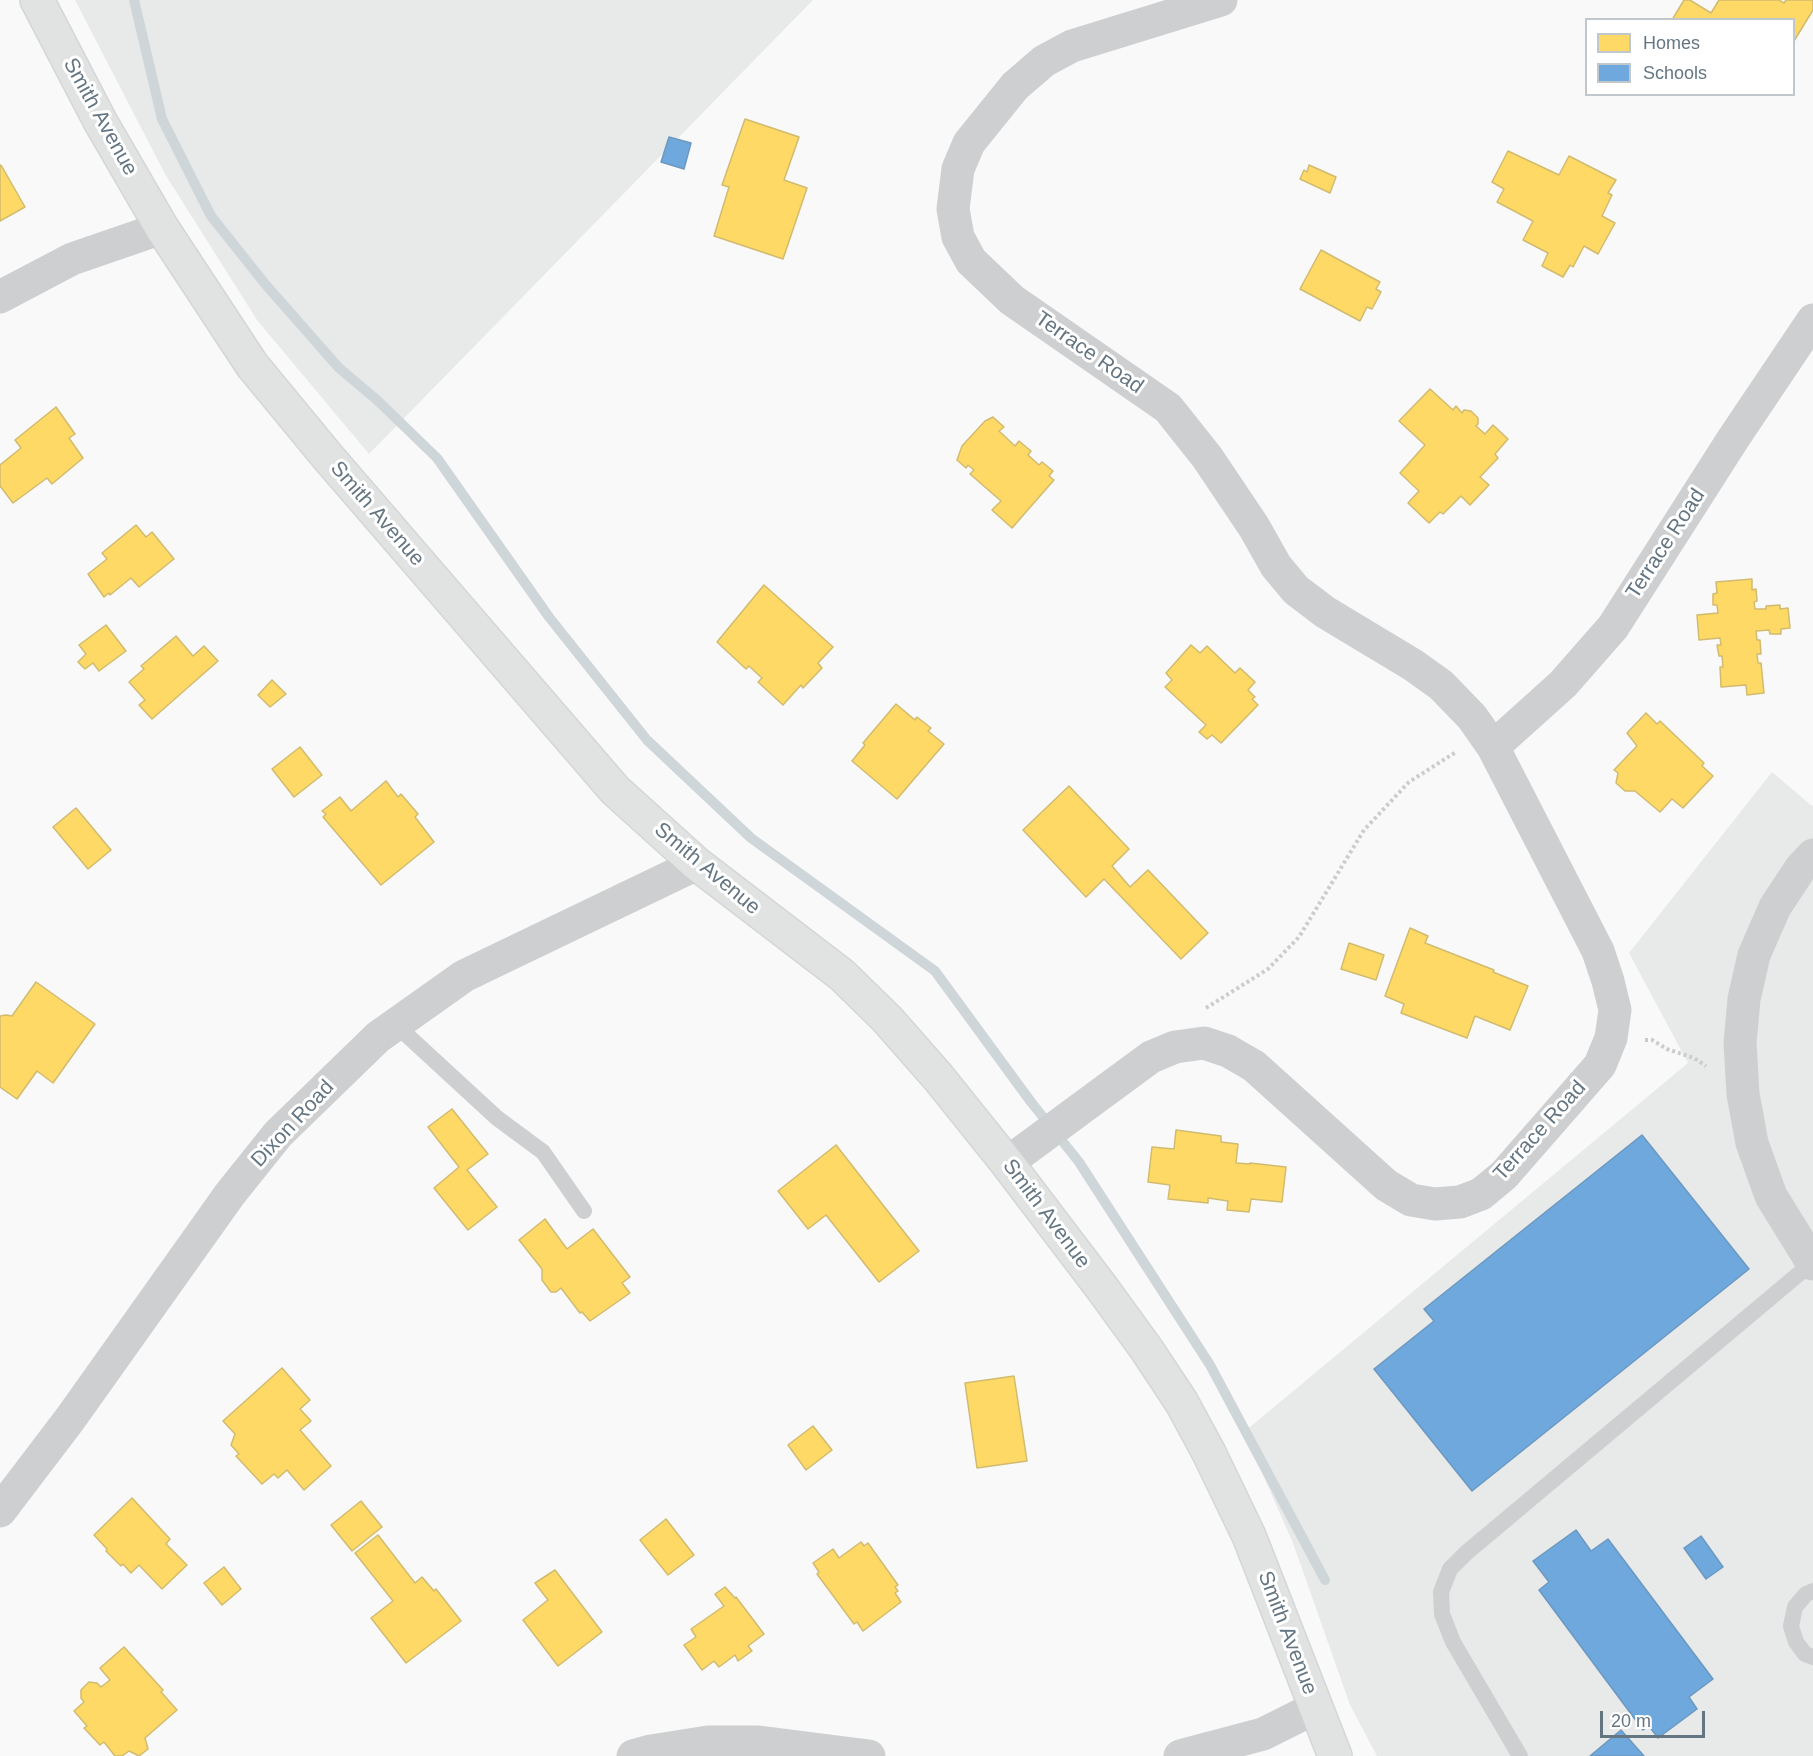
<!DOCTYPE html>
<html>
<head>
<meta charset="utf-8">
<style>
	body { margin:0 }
	#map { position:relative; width:1813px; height:1756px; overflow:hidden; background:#f9f9f9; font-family:Arial,sans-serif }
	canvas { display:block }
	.legend { position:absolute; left:1585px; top:18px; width:210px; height:78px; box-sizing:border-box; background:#fff; border:2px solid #c1c8cd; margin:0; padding:8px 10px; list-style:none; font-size:18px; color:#657683 }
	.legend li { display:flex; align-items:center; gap:12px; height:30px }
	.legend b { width:30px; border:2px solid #c1c8cd }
	.scale { position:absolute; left:1600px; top:1711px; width:105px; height:27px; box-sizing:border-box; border:3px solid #657683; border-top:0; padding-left:8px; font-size:18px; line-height:21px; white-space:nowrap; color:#657683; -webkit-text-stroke:4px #fff; paint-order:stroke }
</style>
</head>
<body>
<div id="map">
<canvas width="1813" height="1756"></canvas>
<ul class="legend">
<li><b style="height:16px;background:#ffd966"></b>Homes</li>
<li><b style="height:16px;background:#6fa8dc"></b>Schools</li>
</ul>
<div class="scale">20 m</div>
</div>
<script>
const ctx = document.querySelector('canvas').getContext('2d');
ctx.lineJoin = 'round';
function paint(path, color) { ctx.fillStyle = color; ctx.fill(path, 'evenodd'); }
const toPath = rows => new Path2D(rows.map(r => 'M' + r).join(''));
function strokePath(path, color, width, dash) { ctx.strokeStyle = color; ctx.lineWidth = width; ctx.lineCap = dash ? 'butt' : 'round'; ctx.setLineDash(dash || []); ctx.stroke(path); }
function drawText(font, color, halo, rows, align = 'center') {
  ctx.font = font + ' Arial,sans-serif'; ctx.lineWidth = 6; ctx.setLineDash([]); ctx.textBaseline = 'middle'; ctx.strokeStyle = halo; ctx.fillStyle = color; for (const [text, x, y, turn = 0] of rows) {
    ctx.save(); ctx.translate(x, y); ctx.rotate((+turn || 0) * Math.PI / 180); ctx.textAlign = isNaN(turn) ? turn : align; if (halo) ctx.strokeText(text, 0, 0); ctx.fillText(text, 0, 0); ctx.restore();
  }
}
const built = toPath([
	[75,0,813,0,369,454,257,320,165,174],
	[1772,772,1812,806,1813,805,1813,1756,1377,1756,1350,1705,1293,1543,1244,1432,1688,1063,1629,953]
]);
const homes = toPath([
	[1684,0,1690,0,1711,13,1719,0,1779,0,1784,3,1786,0,1813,0,1813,10,1794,41,1794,20,1672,20,1684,0],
	[745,119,799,137,784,180,807,188,783,259,714,236,729,187,722,185,745,119],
	[1508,151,1559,175,1569,156,1616,180,1608,193,1612,195,1602,216,1615,223,1598,254,1584,246,1573,267,1570,265,1563,277,1542,266,1548,253,1523,240,1533,221,1497,202,1504,189,1492,182,1508,151],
	[1,165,25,207,0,221,0,166,1,165],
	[1309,165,1336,177,1330,193,1300,179,1304,170,1307,172,1309,165],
	[1321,250,1380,282,1376,289,1381,292,1372,309,1367,307,1360,321,1300,289,1321,250],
	[1430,389,1453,410,1456,406,1462,413,1464,410,1471,411,1478,418,1478,424,1476,426,1485,434,1493,425,1508,439,1495,454,1498,458,1480,477,1489,485,1470,505,1461,496,1443,514,1440,512,1429,523,1408,503,1419,491,1400,473,1425,445,1399,421,1430,389],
	[56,407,75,434,69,438,83,458,52,484,47,478,13,503,0,486,0,465,21,448,15,440,56,407],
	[993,417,1004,427,999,431,1015,446,1019,441,1031,451,1028,455,1039,465,1042,462,1053,471,1049,476,1054,480,1012,528,992,510,1001,501,970,474,974,470,968,465,966,468,957,460,962,446,985,421,993,417],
	[136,525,146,537,152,532,174,559,139,587,131,578,110,595,109,593,104,597,88,574,107,559,102,553,136,525],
	[1752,579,1752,590,1756,589,1757,601,1754,602,1755,609,1766,609,1766,606,1780,605,1780,609,1788,608,1790,628,1781,629,1781,634,1770,634,1769,630,1756,631,1757,640,1760,640,1761,654,1757,654,1758,663,1761,663,1764,693,1747,695,1746,685,1721,687,1720,667,1723,667,1722,656,1719,656,1717,645,1721,645,1720,638,1699,640,1697,615,1718,613,1717,605,1713,605,1713,594,1717,593,1716,582,1752,579],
	[764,585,833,647,818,663,822,668,803,688,801,685,783,705,758,682,762,678,749,666,746,669,717,642,764,585],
	[106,625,126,651,99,671,93,663,85,669,78,662,86,654,79,645,106,625],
	[176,636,193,656,204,646,218,661,152,719,139,705,145,700,129,682,144,669,141,666,176,636],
	[1191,645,1200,653,1207,646,1235,673,1240,668,1255,682,1248,690,1255,697,1252,699,1258,705,1221,743,1212,735,1207,739,1199,732,1206,725,1165,687,1172,680,1166,673,1191,645],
	[272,680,286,694,270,707,258,695,272,680],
	[896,704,915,720,917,717,931,728,928,731,944,744,897,799,852,761,865,745,863,743,896,704],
	[1646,713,1657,724,1660,721,1704,763,1702,766,1713,776,1683,808,1672,799,1660,812,1635,791,1625,791,1616,783,1618,773,1614,770,1637,746,1627,733,1646,713],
	[300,747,322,775,294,797,272,769,300,747],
	[386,781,398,797,401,794,418,814,415,817,434,842,381,885,323,817,326,814,322,811,340,797,351,811,386,781],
	[1069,786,1129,849,1112,866,1130,887,1148,870,1208,933,1181,959,1104,879,1086,897,1023,830,1069,786],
	[76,808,111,850,88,869,53,827,76,808],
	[1410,928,1428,936,1425,943,1494,970,1493,972,1528,986,1510,1030,1475,1016,1467,1038,1401,1013,1404,1004,1385,996,1410,928],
	[1349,943,1384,955,1376,980,1341,969,1349,943],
	[36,982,95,1024,53,1083,37,1071,17,1099,0,1087,0,1016,6,1015,12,1016,36,982],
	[452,1109,488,1154,467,1170,497,1207,468,1230,434,1188,459,1167,428,1127,452,1109],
	[1176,1130,1221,1136,1221,1142,1238,1144,1236,1163,1250,1164,1250,1163,1286,1167,1282,1202,1251,1199,1249,1212,1227,1210,1228,1201,1208,1198,1208,1203,1168,1199,1170,1185,1148,1182,1152,1147,1174,1149,1176,1130],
	[836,1145,919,1251,879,1282,826,1215,808,1229,778,1191,836,1145],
	[545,1219,567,1249,593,1229,630,1277,622,1283,630,1293,590,1321,582,1312,580,1313,561,1288,556,1292,551,1292,542,1280,542,1269,519,1240,545,1219],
	[282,1368,310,1400,300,1409,311,1421,300,1430,331,1466,304,1490,287,1470,278,1478,274,1474,262,1484,236,1456,239,1454,231,1445,235,1434,223,1421,282,1368],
	[1014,1376,1027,1461,977,1468,965,1383,1014,1376],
	[813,1426,832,1450,806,1470,788,1445,813,1426],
	[132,1498,170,1539,166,1544,187,1565,162,1589,139,1565,131,1573,123,1564,121,1566,106,1551,107,1549,94,1535,132,1498],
	[361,1501,382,1527,352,1551,331,1525,361,1501],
	[666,1519,694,1555,668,1575,640,1540,666,1519],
	[378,1535,415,1583,422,1577,434,1591,436,1589,461,1621,406,1663,371,1618,393,1601,355,1553,378,1535],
	[861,1542,864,1546,868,1543,898,1585,895,1587,898,1591,895,1593,901,1602,863,1631,857,1622,854,1624,817,1574,819,1572,813,1563,833,1549,839,1558,861,1542],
	[224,1567,241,1589,222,1605,204,1583,224,1567],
	[555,1570,602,1632,558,1666,523,1620,548,1600,535,1583,555,1570],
	[725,1587,735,1598,736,1597,764,1634,748,1646,752,1651,738,1661,735,1655,719,1667,714,1661,702,1670,684,1645,696,1637,691,1629,724,1606,715,1594,725,1587],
	[124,1647,163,1690,161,1692,177,1710,145,1738,148,1749,139,1756,129,1751,122,1756,115,1756,104,1742,100,1745,84,1728,87,1726,74,1711,84,1702,81,1698,81,1690,89,1682,97,1683,101,1687,110,1680,100,1668,124,1647]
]);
const schools = toPath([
	[669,137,691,143,684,169,661,162,669,137],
	[1642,1135,1749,1269,1472,1491,1374,1369,1434,1321,1424,1309,1642,1135],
	[1576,1530,1591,1551,1608,1539,1713,1679,1689,1697,1697,1709,1658,1738,1649,1726,1643,1730,1539,1590,1549,1582,1533,1561,1576,1530],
	[1701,1536,1723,1567,1706,1579,1684,1548,1701,1536],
	[1621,1730,1644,1756,1590,1756,1621,1730]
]);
const stream = toPath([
	[134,0,162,119,211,216,266,285,339,368,377,400,437,458,549,617,647,740,751,838,935,971,1031,1102,1079,1162,1210,1365,1325,1580]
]);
const path = toPath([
	[1206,1008,1268,969,1299,937,1364,830,1409,782,1456,752],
	[1645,1040,1652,1040,1667,1049,1694,1058,1706,1066]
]);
const service = toPath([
	[396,1025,497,1118,543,1152,584,1211],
	[1813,1591,1806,1594,1795,1607,1791,1626,1796,1642,1805,1654,1813,1657],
	[1520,1756,1453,1642,1442,1614,1441,1592,1450,1569,1466,1553,1812,1263]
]);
const minor = toPath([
	[0,297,72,259,162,228],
	[1493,747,1563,684,1613,627,1733,439,1813,320],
	[1813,855,1800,869,1775,907,1754,955,1744,999,1740,1043,1743,1094,1752,1143,1771,1196,1813,1264],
	[1007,1163,1151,1057,1175,1047,1204,1043,1228,1051,1254,1066,1386,1185,1411,1200,1435,1204,1460,1202,1481,1194,1504,1175,1600,1065,1611,1038,1615,1010,1608,981,1598,951,1493,747,1472,717,1441,685,1413,665,1325,612,1296,590,1276,566,1254,527,1207,457,1168,408,1012,300,971,261,958,237,953,209,958,169,969,143,1015,86,1044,61,1072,46,1221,0],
	[0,1511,70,1419,230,1194,278,1134,378,1037,464,976,697,864],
	[633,1756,651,1751,708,1742,759,1742,869,1756],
	[1180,1756,1263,1734,1315,1708]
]);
const secondary = toPath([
	[37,0,100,121,162,228,252,365,327,456,615,790,697,864,842,975,887,1019,938,1077,1007,1163,1102,1288,1147,1350,1182,1403,1209,1453,1249,1536,1335,1756]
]);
const streetNames = [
	["Smith Avenue",100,117,61],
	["Terrace Road",1089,353,35],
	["Smith Avenue",377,514,49],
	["Terrace Road",1666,544,-57],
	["Smith Avenue",707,869,40],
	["Dixon Road",293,1124,-47],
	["Terrace Road",1540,1131,-48],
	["Smith Avenue",1046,1214,53],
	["Smith Avenue",1287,1633,69]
];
paint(built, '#e8e9e9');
paint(homes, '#ffd966');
strokePath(homes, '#d1bb6f', 1.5);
paint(schools, '#6fa8dc');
strokePath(schools, '#6c99c1', 1.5);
strokePath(stream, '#ced6d9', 10);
strokePath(secondary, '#d5d6d7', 36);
strokePath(path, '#cbcccd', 4, [3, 3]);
strokePath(service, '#cecfd0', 16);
strokePath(minor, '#cecfd0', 33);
strokePath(secondary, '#e1e2e2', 33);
drawText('21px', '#657683', '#fff', streetNames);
</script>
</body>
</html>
